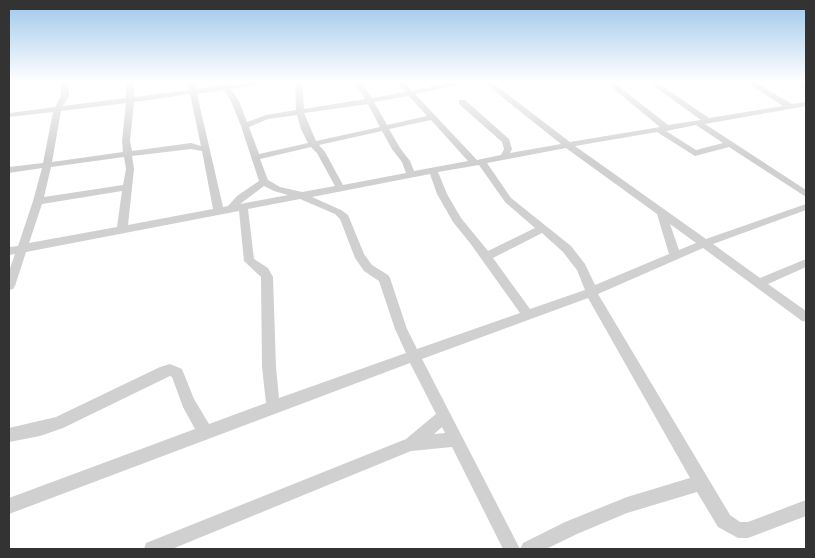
<!DOCTYPE html>
<style>
body{margin:0}
#map{position:relative;width:815px;height:558px;overflow:hidden;background:#fff;font-family:"Fira Sans",sans-serif}
canvas{display:block}
.frame{position:absolute;inset:0;border:10px solid #333;pointer-events:none}
</style>
<div id="map">
<canvas width="815" height="558"></canvas>
<div class="frame"></div>
</div>
<script>
const c = document.querySelector('canvas').getContext('2d');
c.lineJoin = 'round';
const poly = rows => new Path2D(rows.map(r => 'M' + r).join(''));
function paint(path, color) { c.fillStyle = color; c.fill(path, 'evenodd'); }
paint(poly([
 [61,81,68,81,69,96,63,106,126,98,126,81,134,81,134,97,189,90,188,81,195,81,196,89,222,86,222,81,229,81,229,85,259,81,283,81,231,89,239,101,247,122,266,115,296,110,295,81,302,81,304,109,365,99,353,81,360,81,372,98,405,92,396,81,403,81,412,91,459,81,475,81,415,94,477,160,501,155,504,149,502,142,459,104,459,100,465,100,509,139,512,149,510,153,561,144,482,81,490,81,570,142,660,127,604,81,612,81,668,125,701,120,647,81,655,81,709,118,783,106,744,81,753,81,792,104,806,102,806,106,705,124,806,190,806,197,729,147,695,156,657,132,575,146,706,239,806,204,806,210,713,244,760,278,806,259,806,267,768,284,806,311,806,322,802,321,703,248,598,294,730,515,740,522,748,522,806,500,806,516,748,538,738,538,718,527,697,492,627,513,577,534,546,549,503,549,452,447,411,451,172,549,144,549,146,543,406,439,436,414,410,363,9,514,9,498,195,429,183,407,172,377,170,376,63,428,40,436,9,442,9,428,56,417,160,367,170,364,182,369,194,399,209,424,266,403,262,367,261,277,244,261,239,211,26,252,15,286,13,289,9,290,9,271,15,254,9,255,9,247,18,246,33,201,42,168,9,173,9,167,43,163,53,112,9,117,9,113,55,107,61,96,61,81],
 [224,90,231,101,241,126,259,181,237,196,228,206,223,207,197,94,224,90],
 [190,94,201,146,191,143,132,151,130,141,134,102,190,94],
 [409,96,427,116,387,125,374,102,409,96],
 [126,103,122,141,123,152,52,162,61,111,126,103],
 [368,104,380,127,316,141,304,113,368,104],
 [297,115,301,129,308,143,259,154,249,127,268,119,297,115],
 [431,120,468,161,414,171,410,161,400,148,389,129,431,120],
 [696,125,723,143,696,150,666,131,696,125],
 [382,131,392,149,402,162,406,173,343,185,325,152,319,145,382,131],
 [311,147,317,153,335,186,302,192,280,187,268,180,260,159,311,147],
 [566,148,657,214,669,254,595,285,585,264,571,246,511,198,487,163,566,148],
 [191,149,202,151,213,209,128,225,134,169,132,156,191,149],
 [124,157,126,169,123,185,44,197,51,167,124,157],
 [479,165,505,202,535,228,488,251,461,218,447,194,438,172,479,165],
 [430,174,437,194,453,222,470,243,520,313,417,349,407,329,390,278,388,275,372,265,364,254,348,215,341,210,312,197,430,174],
 [264,186,274,191,288,195,240,204,264,186],
 [122,191,117,227,29,243,42,204,122,191],
 [300,199,335,214,340,219,355,258,364,271,379,281,395,329,406,353,279,398,276,367,273,277,268,268,254,259,248,209,300,199],
 [670,224,696,243,679,250,670,224],
 [542,233,563,252,577,270,585,290,530,309,493,258,542,233],
 [588,298,690,478,627,497,565,522,523,543,520,549,422,359,588,298],
 [442,427,445,433,434,434,442,427],
 [792,81,801,81,806,84,806,89,792,81]
]), '#d0d0d0');
const sky = c.createLinearGradient(0, 0, 0, 160);
sky.addColorStop(0, '#9ec6ea');
sky.addColorStop(0.51, '#fff');
sky.addColorStop(1, '#ffffff00');
c.fillStyle = sky;
c.fillRect(0, 0, 815, 160);
</script>
